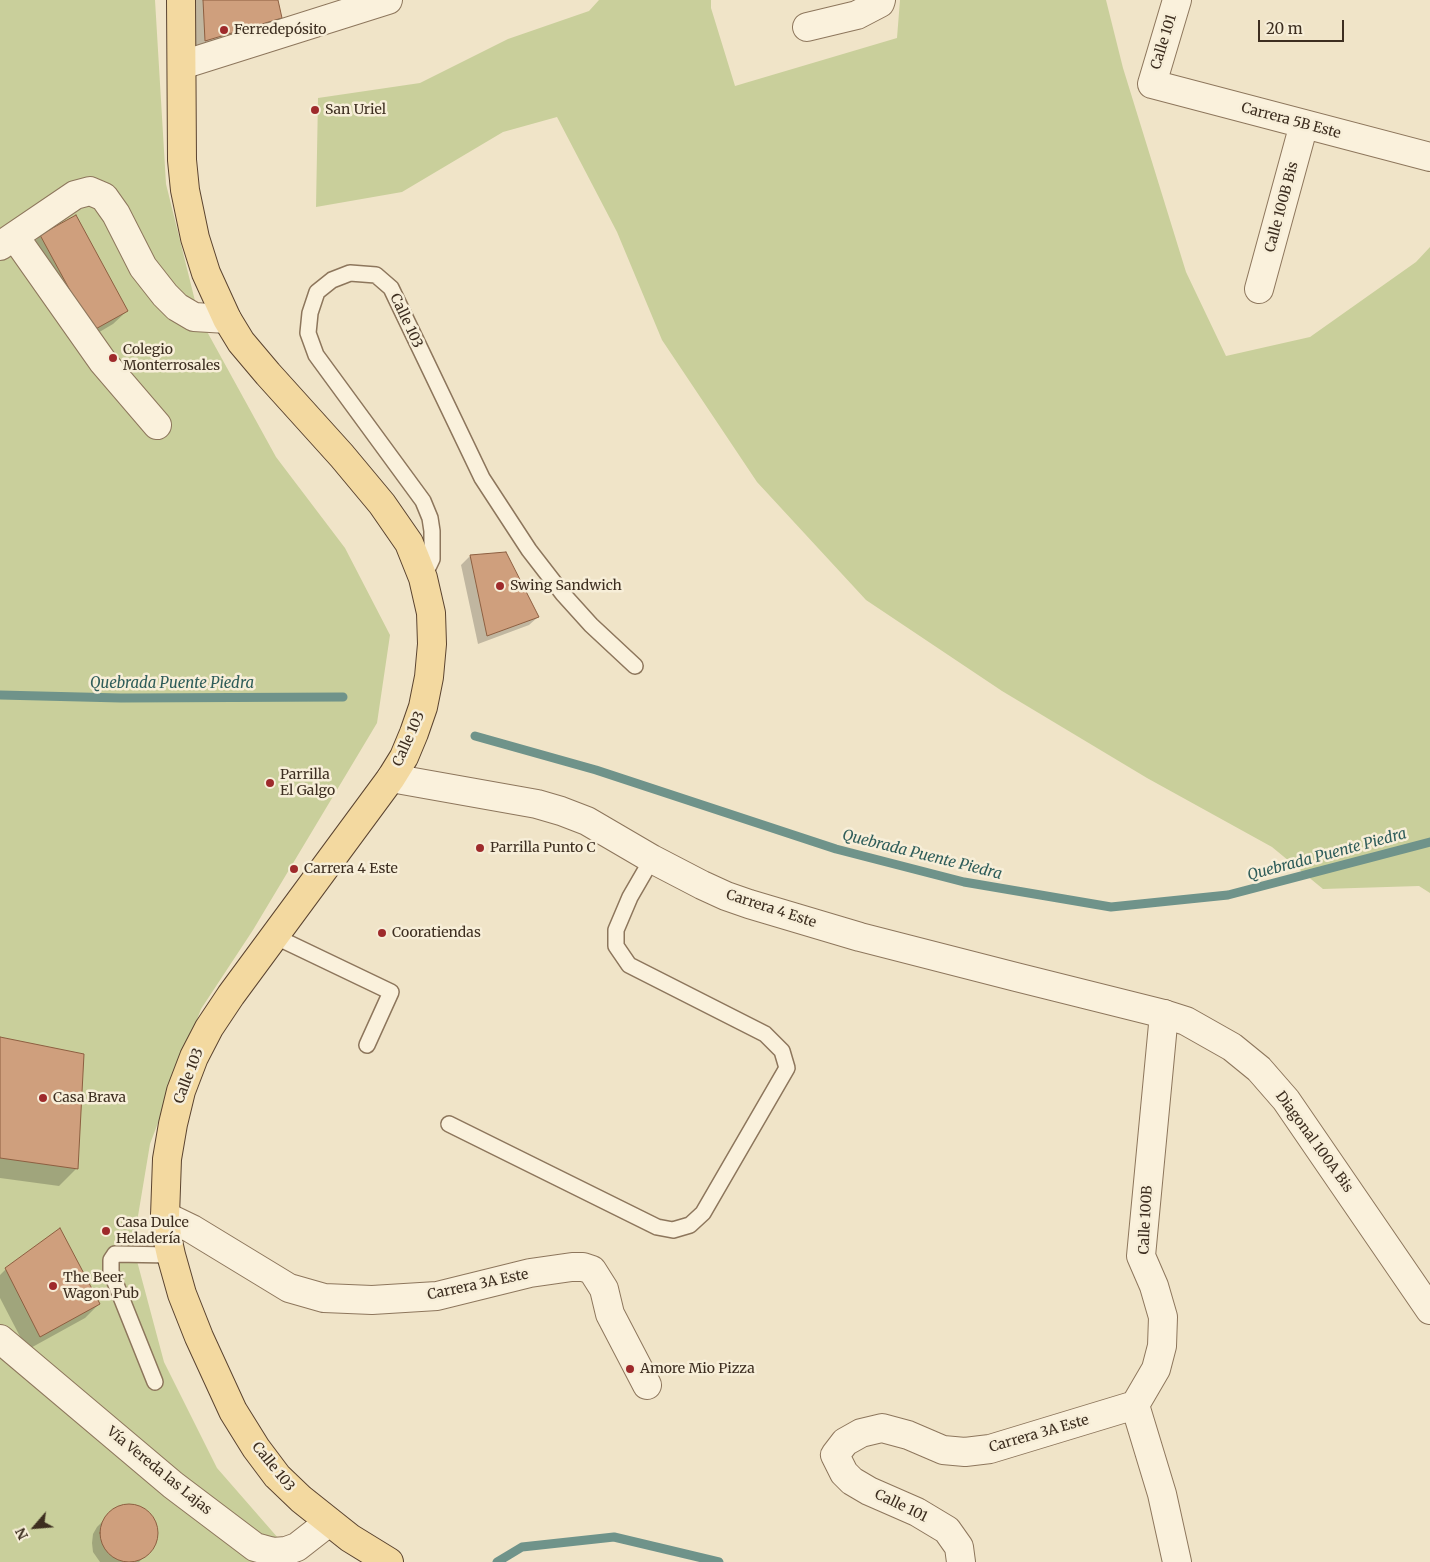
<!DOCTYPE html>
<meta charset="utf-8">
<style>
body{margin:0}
#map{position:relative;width:1430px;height:1562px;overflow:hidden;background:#f0e4c8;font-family:Merriweather,serif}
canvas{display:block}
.north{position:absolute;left:10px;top:1502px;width:50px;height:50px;-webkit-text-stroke:4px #f7eed8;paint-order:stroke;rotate:243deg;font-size:14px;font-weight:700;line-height:20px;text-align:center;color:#3d2e20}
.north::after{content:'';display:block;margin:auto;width:18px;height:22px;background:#3d2e20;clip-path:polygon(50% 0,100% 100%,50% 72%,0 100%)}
.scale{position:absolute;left:1258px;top:20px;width:86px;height:22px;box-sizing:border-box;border:2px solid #3d2e20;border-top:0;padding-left:6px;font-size:15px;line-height:18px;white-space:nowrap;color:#3d2e20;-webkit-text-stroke:4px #f7eed8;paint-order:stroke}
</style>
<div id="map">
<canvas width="1430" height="1562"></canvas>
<div class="north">N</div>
<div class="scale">20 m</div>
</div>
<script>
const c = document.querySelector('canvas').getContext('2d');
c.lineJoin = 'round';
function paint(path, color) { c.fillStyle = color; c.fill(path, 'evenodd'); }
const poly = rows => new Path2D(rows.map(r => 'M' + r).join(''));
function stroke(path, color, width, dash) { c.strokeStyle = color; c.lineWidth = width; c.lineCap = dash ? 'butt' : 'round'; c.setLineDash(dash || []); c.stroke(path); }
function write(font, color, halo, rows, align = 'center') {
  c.font = font + ' Merriweather,serif'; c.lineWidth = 5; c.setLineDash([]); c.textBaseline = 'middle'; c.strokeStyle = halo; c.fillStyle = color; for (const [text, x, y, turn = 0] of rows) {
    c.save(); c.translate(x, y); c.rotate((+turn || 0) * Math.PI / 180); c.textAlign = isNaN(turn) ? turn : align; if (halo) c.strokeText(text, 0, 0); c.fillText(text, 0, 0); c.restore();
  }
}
paint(poly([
 [0,0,155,0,166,184,199,317,276,457,345,548,390,635,377,723,253,930,201,1009,150,1144,133,1246,164,1362,217,1468,299,1562,0,1562],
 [599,0,711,0,711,8,735,86,897,38,900,0,1106,0,1123,68,1186,272,1226,356,1310,337,1416,262,1430,247,1430,893,1419,886,1323,889,1272,847,1147,778,1002,691,866,600,757,482,662,340,617,232,557,117,503,132,402,192,316,207,318,98,420,83,508,39,589,11]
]), '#c9cf9b');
paint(poly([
 [191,0,277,0,281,18,267,32,192,54],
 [40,236,127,311,113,324,79,344,27,249],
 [470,556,538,617,529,625,478,644,461,565],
 [0,1038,77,1168,59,1186,0,1178],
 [6,1269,99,1304,85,1318,27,1350,0,1298,0,1275],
 [130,1506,139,1507,146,1512,152,1518,156,1527,157,1536,154,1545,139,1562,100,1562,93,1552,92,1543,93,1534,97,1527,113,1511,121,1507]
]), '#0003');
stroke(poly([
 [0,695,121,698,343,697],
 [475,736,596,770,836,849,964,882,1111,907,1228,895,1430,842],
 [497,1562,522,1547,614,1537,719,1562]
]), '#6f938a', 9);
const building = poly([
 [203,0,278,0,282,18,205,41,203,0],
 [76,215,128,311,92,331,40,235,76,215],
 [506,552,539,617,487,636,470,555,506,552],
 [0,1037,84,1054,78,1169,0,1158,0,1037],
 [60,1228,100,1304,40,1337,5,1268,60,1228],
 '100 1533a29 29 0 1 1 58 0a29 29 0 1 1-58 0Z'
]);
paint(building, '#cf9f7d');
stroke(building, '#8d5f41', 1);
const service = poly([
 [423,578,432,559,432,531,430,518,423,501,316,355,308,333,310,313,317,292,332,280,350,273,376,275,391,288,482,478,529,550,563,594,591,625,635,666],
 [274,936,391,992,367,1045],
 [449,1124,657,1227,673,1230,690,1225,703,1213,787,1068,782,1051,765,1034,629,965,616,946,616,930,630,897,652,859],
 [155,1382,111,1272,111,1260,115,1254,171,1255]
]);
const minor = poly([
 [1177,0,1152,84,1430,157],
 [807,27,857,15,880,3,881,0],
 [182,65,388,0],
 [15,237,103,362,157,425],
 [0,246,75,195,90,191,104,197,116,214,143,267,165,295,177,307,194,317,227,319],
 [1259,289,1304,124],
 [1164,1014,1141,1256,1154,1286,1163,1317,1162,1346,1156,1369,1135,1405,1162,1494,1177,1562],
 [165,1216,192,1229,289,1288,324,1298,372,1300,437,1296,530,1273,572,1267,583,1267,592,1270,604,1289,610,1314,647,1385],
 [0,1339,173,1485,255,1547,273,1552,286,1551,297,1547,329,1522],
 [961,1562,959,1547,947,1530,917,1512,869,1491,852,1481,844,1473,835,1455,845,1442,861,1433,882,1428,908,1435,943,1450,965,1452,990,1449,1135,1405]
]);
const tertiary = poly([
 [391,778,537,804,561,811,587,821,652,859,702,885,726,896,749,904,860,937,1016,977,1164,1014,1186,1021,1232,1047,1259,1069,1286,1100,1430,1310]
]);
const primary = poly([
 [181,0,182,160,185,190,195,238,206,273,227,319,241,342,268,374,342,456,382,504,409,543,423,578,431,613,432,644,429,677,423,707,414,733,404,757,391,778,231,995,209,1028,194,1057,181,1091,173,1124,167,1159,165,1216,167,1237,171,1255,182,1294,199,1337,233,1411,256,1448,277,1476,301,1499,350,1538,389,1562]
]);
stroke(service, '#8d765c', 18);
stroke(minor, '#8d765c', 30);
stroke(tertiary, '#8d765c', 30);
stroke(primary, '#5b4430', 30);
stroke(service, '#faf1dc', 15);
stroke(minor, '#faf1dc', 28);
stroke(tertiary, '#faf1dc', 28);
stroke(primary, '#f3d9a0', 28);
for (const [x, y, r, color] of [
 [224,30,5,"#9e2a2b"],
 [315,110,5,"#9e2a2b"],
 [113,358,5,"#9e2a2b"],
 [500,586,5,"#9e2a2b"],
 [270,783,5,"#9e2a2b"],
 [480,848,5,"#9e2a2b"],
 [294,869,5,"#9e2a2b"],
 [382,933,5,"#9e2a2b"],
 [43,1098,5,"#9e2a2b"],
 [106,1231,5,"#9e2a2b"],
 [53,1286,5,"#9e2a2b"],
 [630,1369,5,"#9e2a2b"]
]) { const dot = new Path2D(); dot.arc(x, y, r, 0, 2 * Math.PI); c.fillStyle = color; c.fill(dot); stroke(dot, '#f7eed8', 2); }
write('14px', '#3d2e20', '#f7eed8', [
 ["Ferredepósito",234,30],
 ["San Uriel",325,110],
 ["Colegio",123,350],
 ["Monterrosales",123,366],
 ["Swing Sandwich",510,586],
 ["Parrilla",280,775],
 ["El Galgo",280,791],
 ["Parrilla Punto C",490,848],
 ["Carrera 4 Este",304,869],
 ["Cooratiendas",392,933],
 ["Casa Brava",53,1098],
 ["Casa Dulce",116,1223],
 ["Heladería",116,1239],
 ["The Beer",63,1278],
 ["Wagon Pub",63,1294],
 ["Amore Mio Pizza",640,1369]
], 'left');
write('14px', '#3d2e20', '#f7eed8', [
 ["Calle 101",1164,42,-73],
 ["Carrera 5B Este",1291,121,15],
 ["Calle 100B Bis",1282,207,-75],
 ["Calle 103",406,321,65],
 ["Calle 103",409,739,-66],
 ["Carrera 4 Este",771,909,18],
 ["Calle 103",189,1076,-69],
 ["Diagonal 100A Bis",1314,1142,54],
 ["Calle 100B",1146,1220,-87],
 ["Carrera 3A Este",478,1285,-12],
 ["Carrera 3A Este",1039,1434,-16],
 ["Calle 103",273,1467,51],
 ["Vía Vereda las Lajas",159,1471,39],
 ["Calle 101",901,1506,26]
]);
write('italic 15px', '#2f5d5a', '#f7eed8', [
 ["Quebrada Puente Piedra",172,684],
 ["Quebrada Puente Piedra",922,855,14],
 ["Quebrada Puente Piedra",1327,855,-15]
]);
</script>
